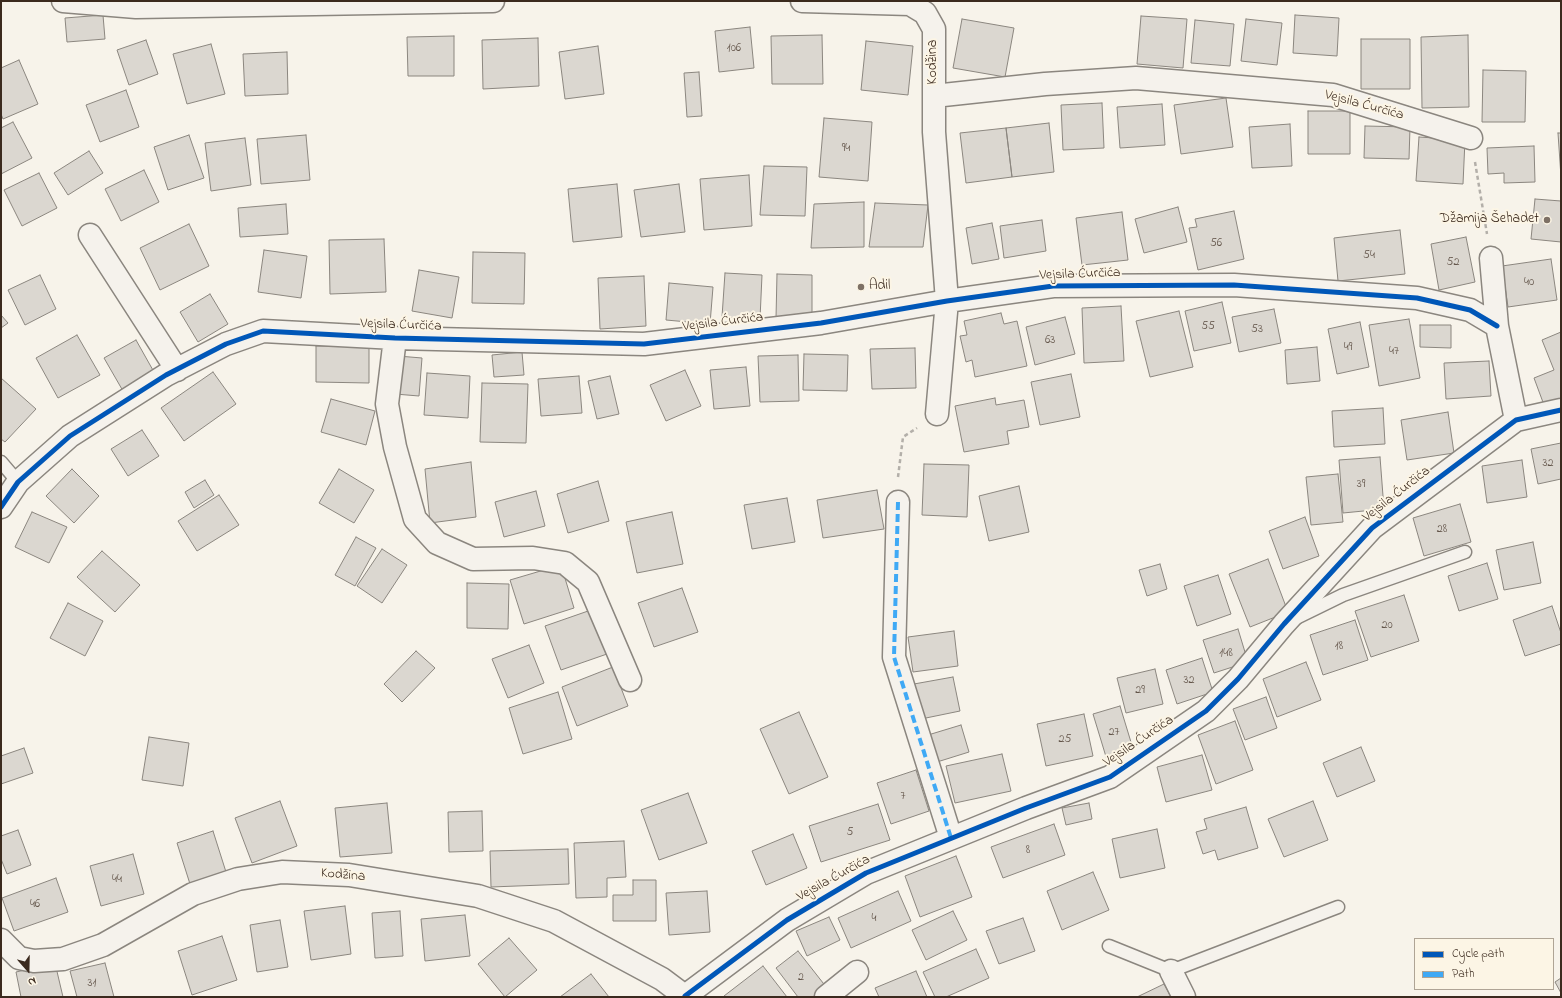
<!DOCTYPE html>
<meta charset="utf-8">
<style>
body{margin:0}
#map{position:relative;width:1562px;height:998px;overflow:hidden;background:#f7f3ea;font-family:"Indie Flower",sans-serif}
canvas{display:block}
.frame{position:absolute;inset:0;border:2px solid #3b2a1e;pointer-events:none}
.legend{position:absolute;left:1414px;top:938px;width:140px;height:52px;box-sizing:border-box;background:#fcf5e5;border:1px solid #afa495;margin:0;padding:5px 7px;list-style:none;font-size:12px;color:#3b2a1e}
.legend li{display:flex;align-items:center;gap:8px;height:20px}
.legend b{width:20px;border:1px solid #afa495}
.north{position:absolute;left:8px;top:950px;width:40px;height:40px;-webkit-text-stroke:3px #fcf5e5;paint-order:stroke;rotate:160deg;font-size:11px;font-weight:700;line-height:16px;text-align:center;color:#3b2a1e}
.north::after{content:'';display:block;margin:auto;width:14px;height:18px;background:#3b2a1e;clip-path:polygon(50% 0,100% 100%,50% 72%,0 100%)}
</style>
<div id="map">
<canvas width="1562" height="998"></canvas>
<div class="frame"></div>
<ul class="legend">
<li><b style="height:5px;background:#0057b8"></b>Cycle path</li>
<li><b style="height:5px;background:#3fa9f5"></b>Path</li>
</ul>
<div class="north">N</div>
</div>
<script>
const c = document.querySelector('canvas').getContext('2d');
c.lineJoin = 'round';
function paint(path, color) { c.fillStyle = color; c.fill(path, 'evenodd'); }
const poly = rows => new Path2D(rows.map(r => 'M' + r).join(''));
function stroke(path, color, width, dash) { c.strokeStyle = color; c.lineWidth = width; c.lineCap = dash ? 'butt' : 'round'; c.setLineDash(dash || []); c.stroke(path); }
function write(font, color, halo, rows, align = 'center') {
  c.font = font + ' "Indie Flower",sans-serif'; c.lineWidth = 4; c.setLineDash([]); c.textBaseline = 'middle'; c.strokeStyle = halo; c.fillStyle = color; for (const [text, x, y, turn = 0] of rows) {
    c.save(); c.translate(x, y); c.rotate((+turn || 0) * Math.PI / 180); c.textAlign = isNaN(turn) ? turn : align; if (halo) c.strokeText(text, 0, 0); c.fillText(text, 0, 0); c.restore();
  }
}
const building = poly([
 [103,15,105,39,67,42,65,18,103,15],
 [1295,15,1339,18,1337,56,1293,53,1295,15],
 [1141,16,1187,19,1183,68,1137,64,1141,16],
 [962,19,1014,28,1005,77,953,68,962,19],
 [1246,19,1282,23,1277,65,1241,61,1246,19],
 [1195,20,1234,24,1230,66,1191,63,1195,20],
 [750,27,754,68,719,72,715,31,750,27],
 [822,35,823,84,772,84,771,36,822,35],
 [1468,35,1469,107,1422,108,1421,37,1468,35],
 [454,36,454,76,408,76,407,37,454,36],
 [538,38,539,86,483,89,482,40,538,38],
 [1361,39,1410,39,1410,89,1361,89,1361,39],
 [146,40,158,74,129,85,117,50,146,40],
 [866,41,913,46,908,95,861,90,866,41],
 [211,44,225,94,187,104,173,54,211,44],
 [598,46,604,94,565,99,559,52,598,46],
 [287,52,288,94,245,96,243,54,287,52],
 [19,60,38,104,3,119,1,114,1,68,19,60],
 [1483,70,1526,71,1525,122,1482,122,1483,70],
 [699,72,702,116,687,117,684,73,699,72],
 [126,90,139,127,100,142,86,105,126,90],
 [1226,98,1233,147,1181,154,1174,105,1226,98],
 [1102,103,1104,148,1063,150,1061,105,1102,103],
 [1162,104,1165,145,1120,148,1117,107,1162,104],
 [1308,111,1350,111,1350,154,1308,154,1308,111],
 [824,118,872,122,868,181,819,177,824,118],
 [13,122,32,158,1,174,1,128,13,122],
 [1049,123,1054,172,1012,177,1006,128,1049,123],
 [1290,124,1292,166,1252,168,1249,127,1290,124],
 [1365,126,1410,127,1409,159,1364,158,1365,126],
 [1006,128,1012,177,966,183,960,133,1006,128],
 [1558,133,1561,133,1561,177,1558,133],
 [189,135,204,178,168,190,154,147,189,135],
 [306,135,310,180,261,184,257,139,306,135],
 [1419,137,1465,140,1463,184,1416,181,1419,137],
 [245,138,251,185,211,191,205,143,245,138],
 [1534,146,1535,182,1504,183,1504,173,1488,174,1487,148,1534,146],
 [89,151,103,173,68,195,54,173,89,151],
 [764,166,807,167,805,216,760,215,764,166],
 [144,170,159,202,121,221,105,189,144,170],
 [39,173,57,208,22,226,4,190,39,173],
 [749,175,752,226,704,230,700,179,749,175],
 [617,184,622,237,573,242,568,189,617,184],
 [679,184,685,232,641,237,634,190,679,184],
 [1535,199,1561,201,1561,242,1531,239,1535,199],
 [864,202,864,247,811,248,814,204,864,202],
 [875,203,928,205,923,247,869,247,875,203],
 [286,204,288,234,240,237,238,208,286,204],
 [1178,207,1187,242,1144,253,1135,219,1178,207],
 [1234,211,1244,259,1198,270,1189,228,1197,227,1195,219,1234,211],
 [1122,212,1128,260,1082,265,1076,218,1122,212],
 [1042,220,1046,251,1004,258,1000,226,1042,220],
 [992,223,999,259,972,264,966,228,992,223],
 [189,224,209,266,160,290,140,248,189,224],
 [1400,230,1405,274,1338,281,1334,238,1400,230],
 [1466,237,1475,282,1439,290,1431,244,1466,237],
 [384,239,386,292,330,294,329,240,384,239],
 [264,250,307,256,301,298,258,292,264,250],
 [473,252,525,253,524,304,472,303,473,252],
 [1551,259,1557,300,1508,307,1502,266,1551,259],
 [419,270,459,277,452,318,412,311,419,270],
 [725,273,762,275,760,319,722,317,725,273],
 [777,274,812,275,812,318,776,318,777,274],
 [40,275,56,309,25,325,8,290,40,275],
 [644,276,646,326,600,329,598,278,644,276],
 [669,283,713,287,710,324,666,320,669,283],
 [210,294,228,324,198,342,180,312,210,294],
 [1222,302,1231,343,1194,351,1185,311,1222,302],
 [1121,306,1124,361,1084,363,1082,308,1121,306],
 [1274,309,1281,343,1239,352,1232,317,1274,309],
 [1179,311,1193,367,1150,377,1136,321,1179,311],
 [1001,313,1004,324,1017,321,1027,366,975,377,972,360,966,362,960,336,967,335,964,321,1001,313],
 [1,315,8,323,1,328,1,315],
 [1065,317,1075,354,1035,365,1026,327,1065,317],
 [1409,319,1420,378,1379,386,1369,325,1409,319],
 [1360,322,1369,367,1337,374,1328,329,1360,322],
 [1420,325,1451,325,1451,348,1420,347,1420,325],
 [1561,332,1561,398,1544,405,1534,378,1554,370,1542,340,1561,332],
 [77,335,100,375,58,398,36,358,77,335],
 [136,340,154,372,123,391,104,358,136,340],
 [316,346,369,346,369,383,316,382,316,346],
 [1317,347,1320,381,1287,384,1285,350,1317,347],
 [915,348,916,388,872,389,870,349,915,348],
 [522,352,524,375,494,377,492,355,522,352],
 [804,354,848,355,847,391,803,390,804,354],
 [798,355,799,401,760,402,758,356,798,355],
 [398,356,422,358,419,396,395,394,398,356],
 [1489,361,1491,396,1446,399,1444,363,1489,361],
 [746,367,750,406,714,409,710,370,746,367],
 [685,370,701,406,666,421,650,385,685,370],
 [213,372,236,404,184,441,161,408,213,372],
 [427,373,470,376,468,418,424,415,427,373],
 [1071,374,1080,417,1040,425,1031,382,1071,374],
 [579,376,582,413,541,416,538,379,579,376],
 [610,376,619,414,597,419,588,381,610,376],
 [1,378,36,409,5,442,1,439,1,378],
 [482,383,528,384,526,443,480,442,482,383],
 [995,398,996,405,1024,400,1029,427,1007,431,1009,444,964,452,955,406,995,398],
 [331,399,375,411,366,445,321,432,331,399],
 [1383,408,1385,444,1334,447,1332,411,1383,408],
 [1448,412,1454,453,1407,460,1401,420,1448,412],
 [142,430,159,456,128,476,111,449,142,430],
 [1561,443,1561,479,1538,484,1531,449,1561,443],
 [1380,457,1384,509,1343,513,1339,460,1380,457],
 [1522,460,1527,497,1487,503,1482,466,1522,460],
 [471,462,476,517,430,523,425,469,471,462],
 [924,464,969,465,967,517,922,515,924,464],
 [72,469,99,496,74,523,46,496,72,469],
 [339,469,374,490,354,523,319,503,339,469],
 [1338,474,1343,522,1311,525,1306,477,1338,474],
 [205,480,214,495,194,508,185,492,205,480],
 [598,481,609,521,568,533,557,494,598,481],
 [1019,486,1029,532,989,541,979,496,1019,486],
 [877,490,884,529,823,538,817,500,877,490],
 [536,491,545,526,504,537,495,502,536,491],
 [219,495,239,525,197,551,178,521,219,495],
 [787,498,795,542,752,549,744,505,787,498],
 [1460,504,1471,542,1424,556,1413,518,1460,504],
 [32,512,67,527,49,563,15,547,32,512],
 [672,512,683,564,637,573,626,522,672,512],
 [1305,517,1319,556,1283,569,1269,531,1305,517],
 [356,537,376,548,355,586,335,575,356,537],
 [1533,542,1541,583,1504,590,1496,550,1533,542],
 [382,549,407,565,382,603,357,586,382,549],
 [102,551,140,585,115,612,77,577,102,551],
 [1268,559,1288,612,1250,627,1229,574,1268,559],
 [1487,563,1498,599,1459,611,1448,576,1487,563],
 [1160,564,1167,589,1147,596,1139,570,1160,564],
 [561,565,574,608,524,624,510,580,561,565],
 [1218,575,1231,614,1197,626,1184,586,1218,575],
 [467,583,509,584,508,629,467,628,467,583],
 [682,588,698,632,654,647,638,603,682,588],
 [1404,595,1419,641,1371,657,1355,611,1404,595],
 [68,603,103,621,85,656,50,638,68,603],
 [1552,606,1561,633,1561,644,1525,656,1513,620,1552,606],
 [591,610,607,654,561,670,545,626,591,610],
 [1355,620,1368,660,1323,675,1310,635,1355,620],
 [1238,629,1248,662,1214,673,1203,640,1238,629],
 [954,631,958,666,913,672,908,637,954,631],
 [529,645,544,683,508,698,492,659,529,645],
 [416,651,435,668,402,702,384,684,416,651],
 [1202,658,1213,692,1177,704,1166,670,1202,658],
 [1306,662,1321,700,1277,717,1263,679,1306,662],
 [613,667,628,706,577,726,562,687,613,667],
 [1155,669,1163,704,1126,713,1117,678,1155,669],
 [953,677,960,711,921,719,914,684,953,677],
 [558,692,572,739,523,754,509,708,558,692],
 [1266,697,1277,728,1245,740,1233,709,1266,697],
 [1120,706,1134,752,1107,760,1093,714,1120,706],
 [799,712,828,777,789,794,760,729,799,712],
 [1084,714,1093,756,1046,766,1037,724,1084,714],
 [1235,721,1253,770,1216,784,1198,735,1235,721],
 [961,725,969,752,937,762,928,735,961,725],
 [149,737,189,743,183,786,142,780,149,737],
 [1361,747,1375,781,1337,797,1323,763,1361,747],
 [24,748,33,773,1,784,1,756,24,748],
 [1002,754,1011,791,955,803,946,766,1002,754],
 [1202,755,1212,790,1166,802,1157,767,1202,755],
 [916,770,929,811,891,824,877,783,916,770],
 [688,793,707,843,659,860,641,810,688,793],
 [280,801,297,846,252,863,235,818,280,801],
 [1313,801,1328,840,1284,857,1268,819,1313,801],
 [387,803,392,853,340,857,335,808,387,803],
 [1089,803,1092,819,1066,825,1062,808,1089,803],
 [878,804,890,840,821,862,809,826,878,804],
 [1246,807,1258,848,1218,860,1215,850,1203,854,1196,832,1207,829,1204,819,1246,807],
 [482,811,483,851,449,852,448,812,482,811],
 [1054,824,1065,855,1003,878,991,847,1054,824],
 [1157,829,1165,868,1120,878,1112,839,1157,829],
 [18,830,31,865,7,874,1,859,1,836,18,830],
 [213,831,226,872,190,884,177,843,213,831],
 [793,834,807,868,766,885,752,851,793,834],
 [624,841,626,877,607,878,607,897,576,898,574,843,624,841],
 [568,849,569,884,491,887,490,851,568,849],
 [133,854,144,894,101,906,90,866,133,854],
 [956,856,972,897,920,917,905,876,956,856],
 [1093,872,1109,910,1062,930,1047,891,1093,872],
 [56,878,68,912,14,931,2,898,56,878],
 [633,880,656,880,656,921,613,921,613,895,633,895,633,880],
 [707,891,710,932,669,935,666,893,707,891],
 [898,891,911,921,851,948,838,918,898,891],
 [345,906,351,954,311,960,304,911,345,906],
 [400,911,403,956,375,958,372,913,400,911],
 [953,911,967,940,926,960,912,930,953,911],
 [465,915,470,956,425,961,421,919,465,915],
 [829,917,840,940,807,956,796,931,829,917],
 [1023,918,1035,951,999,964,986,931,1023,918],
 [280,920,288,967,257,972,250,925,280,920],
 [222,936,237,980,192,995,178,951,222,936],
 [509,938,537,970,505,997,478,964,509,938],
 [976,949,989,978,946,997,935,997,923,972,976,949],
 [798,951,827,988,815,997,798,997,776,968,798,951],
 [55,963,63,997,21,997,16,972,55,963],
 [105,963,114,997,77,997,70,971,105,963],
 [763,966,787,997,725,997,724,996,763,966],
 [916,971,927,997,879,997,875,988,916,971],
 [591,974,609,997,560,997,591,974],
 [1561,978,1561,993,1555,982,1561,978],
 [1164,984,1171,997,1137,997,1164,984]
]);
paint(building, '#dbd7d0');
stroke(building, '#8b867f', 1);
const lane = poly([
 [1,462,18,482],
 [1296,618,1343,595,1465,552],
 [1109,946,1171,971,1338,907]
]);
const street = poly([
 [63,1,136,7,493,1],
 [802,1,910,4,925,13,934,29,934,132,947,301,937,414],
 [934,96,1045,84,1136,78,1333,95,1471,138],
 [90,235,177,370],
 [1491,258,1497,326,1516,420],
 [395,338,387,404,395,447,415,519,437,543,473,559,533,558,565,563,588,582,630,680],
 [898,502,894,657,951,838],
 [1,507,18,482,70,436,166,375,226,344,263,331,395,338,644,344,821,323,947,301,1053,286,1234,285,1417,298,1470,310,1497,326],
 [1,940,19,958,34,961,63,959,103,945,193,894,238,879,282,872,349,875,478,896,554,921,662,979,686,997],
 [1171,971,1184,997],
 [685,996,787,920,866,873,1026,808,1110,777,1206,711,1238,679,1284,624,1372,528,1516,420,1561,410],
 [826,997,857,972]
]);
stroke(lane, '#8b867f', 15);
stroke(street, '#8b867f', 25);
stroke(poly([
 [1475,162,1487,234],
 [898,477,903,437,917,428]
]), '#b3afa9', 2.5, [4, 3]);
stroke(lane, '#f5f2ec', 12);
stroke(street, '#f5f2ec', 22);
stroke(poly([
 [898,502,894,657,951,838]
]), '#3fa9f5', 4, [8, 4]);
stroke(poly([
 [1,507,18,482,70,436,166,375,226,344,263,331,395,338,644,344,821,323,947,301,1053,286,1234,285,1417,298,1470,310,1497,326],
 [685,996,787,920,866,873,1026,808,1110,777,1206,711,1238,679,1284,624,1372,528,1516,420,1561,410]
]), '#0057b8', 5);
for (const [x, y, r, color] of [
 [1547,220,4,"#7d7065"],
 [861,287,4,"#7d7065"]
]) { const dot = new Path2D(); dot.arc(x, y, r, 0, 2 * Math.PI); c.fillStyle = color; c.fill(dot); stroke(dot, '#fcf5e5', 1.5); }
write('12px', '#63554a', null, [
 ["106",734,49],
 ["94",846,149],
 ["56",1216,244],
 ["54",1369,256],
 ["52",1453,263],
 ["40",1529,283],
 ["55",1208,327],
 ["53",1257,330],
 ["63",1050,341],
 ["49",1348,348],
 ["47",1394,352],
 ["32",1548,464],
 ["39",1361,485],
 ["28",1442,530],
 ["20",1387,626],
 ["18",1339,647],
 ["148",1226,654],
 ["32",1189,681],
 ["29",1140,691],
 ["27",1114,733],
 ["25",1065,740],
 ["7",903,797],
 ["5",850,833],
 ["8",1028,851],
 ["44",117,880],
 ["46",35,905],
 ["4",874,919],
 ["2",801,978],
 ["31",92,984]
]);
write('14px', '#3b2a1e', '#fcf5e5', [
 ["Kodžina",934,62,-90],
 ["Vejsila Ćurčića",1364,106,15],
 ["Vejsila Ćurčića",1080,275,-2],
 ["Vejsila Ćurčića",723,323,-7],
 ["Vejsila Ćurčića",401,326,2],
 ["Vejsila Ćurčića",1397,495,-38],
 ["Vejsila Ćurčića",1139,742,-34],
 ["Kodžina",343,876,5],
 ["Vejsila Ćurčića",834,879,-29]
]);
write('14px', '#3b2a1e', '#fcf5e5', [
 ["Džamija Šehadet",1539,220],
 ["Adil",869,287,"left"]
], 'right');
</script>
